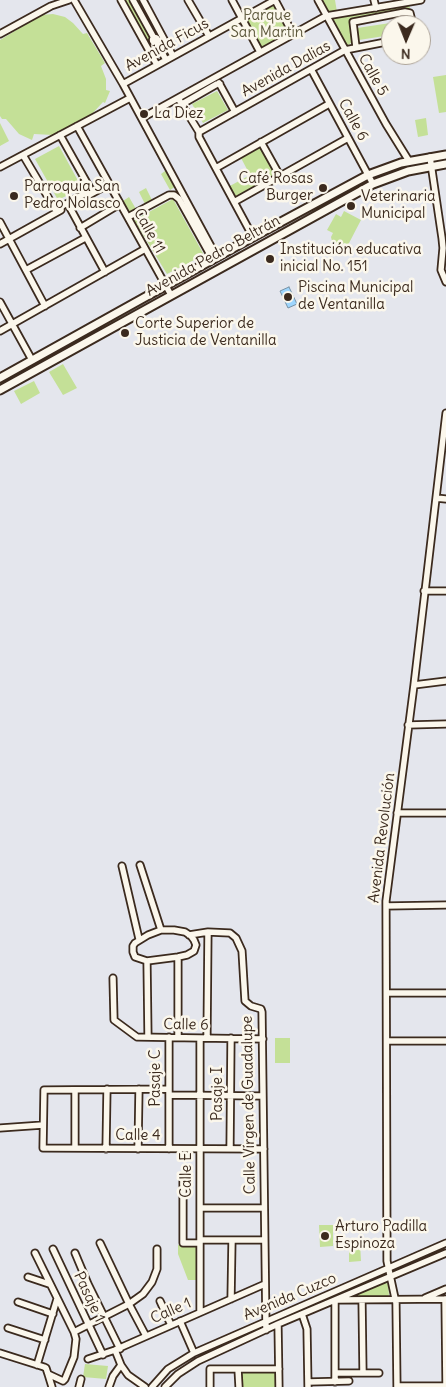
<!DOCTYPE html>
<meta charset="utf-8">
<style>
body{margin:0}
#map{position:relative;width:446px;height:1387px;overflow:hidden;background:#e4e6ed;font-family:Delius,sans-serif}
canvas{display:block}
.north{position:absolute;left:381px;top:15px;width:50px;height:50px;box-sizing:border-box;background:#fbf7ec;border:1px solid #aea59a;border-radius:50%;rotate:181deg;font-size:14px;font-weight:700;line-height:20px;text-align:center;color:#3b2a1e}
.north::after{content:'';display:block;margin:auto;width:18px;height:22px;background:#3b2a1e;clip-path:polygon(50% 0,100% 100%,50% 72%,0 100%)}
</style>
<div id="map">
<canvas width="446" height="1387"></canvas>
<div class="north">N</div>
</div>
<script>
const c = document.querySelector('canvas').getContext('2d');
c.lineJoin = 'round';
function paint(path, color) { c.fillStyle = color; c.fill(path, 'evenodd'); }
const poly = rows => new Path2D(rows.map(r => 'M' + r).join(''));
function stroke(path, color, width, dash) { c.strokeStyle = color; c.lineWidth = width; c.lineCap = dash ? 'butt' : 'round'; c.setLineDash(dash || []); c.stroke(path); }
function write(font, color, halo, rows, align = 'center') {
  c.font = font + ' Delius,sans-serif'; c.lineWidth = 5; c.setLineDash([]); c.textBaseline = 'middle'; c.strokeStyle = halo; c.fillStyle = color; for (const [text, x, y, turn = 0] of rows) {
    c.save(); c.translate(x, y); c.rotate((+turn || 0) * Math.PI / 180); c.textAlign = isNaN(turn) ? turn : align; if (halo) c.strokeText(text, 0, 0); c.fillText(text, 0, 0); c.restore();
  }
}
paint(poly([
 [124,0,142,0,165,42,164,45,160,44,156,46,155,50,151,48],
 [274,0,292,32,260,49,242,18],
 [320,0,335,0,337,12,327,14],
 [409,5,410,8,351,18,350,21,352,42,346,47,331,18],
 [53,14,65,17,73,23,83,34,87,33,105,63,101,66,106,79,106,90,110,91,105,103,103,102,90,116,53,135,34,134,32,140,19,134,6,119,2,119,0,116,0,40,41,15],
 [397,22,398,25,391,25,391,35,359,40,357,28],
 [446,75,446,112,439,113,433,77],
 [217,91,228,110,203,123,192,104],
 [426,118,428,135,418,137,415,120],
 [0,123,9,141,0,146],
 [59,146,82,188,58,200,35,159],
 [262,147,278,175,235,199,228,187,250,175,241,158],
 [169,168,178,185,170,190,161,174],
 [146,188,152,200,145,204,139,192],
 [129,197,136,209,130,212,123,201],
 [173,199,204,255,167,274,134,220],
 [344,211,361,220,348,245,344,243,342,246,332,241,331,237,333,233,327,230,336,214,341,217],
 [63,364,77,388,63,395,49,372],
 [34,381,40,393,21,404,14,391],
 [275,1038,290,1038,290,1063,275,1063],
 [319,1225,333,1225,333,1246,320,1247],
 [349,1242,360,1242,361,1261,349,1262],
 [178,1245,197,1245,197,1280,188,1280,178,1254],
 [384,1282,388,1284,389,1295,387,1297,355,1299,355,1294],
 [85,1364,108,1366,106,1379,83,1377],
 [240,1370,277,1370,277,1387,240,1387]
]), '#c4e097');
const water = poly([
 [289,287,297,304,288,308,280,291,289,287]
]);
paint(water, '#9dd5fd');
stroke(water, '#7691a4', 1);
const minor = poly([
 [74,0,123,84,214,252],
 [121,0,157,65],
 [133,0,154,38],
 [143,0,173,56],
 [188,0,209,36],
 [232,0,260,52],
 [275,0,293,34],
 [318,0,386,124,409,161],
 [374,0,376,8],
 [410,13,413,25],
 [0,34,51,6,69,0],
 '152.5 40a2.5 2.5 0 1 1 5 0a2.5 2.5 0 1 1-5 0Z',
 [158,45,166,60],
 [356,47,353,22,405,12,410,13],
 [311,69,373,184],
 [219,83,235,112],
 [123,84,275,0],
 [178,98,199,132,199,137,253,237],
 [183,106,184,103,217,84,220,84],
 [142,118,326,16,421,0],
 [77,126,171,295],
 [199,132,345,50,391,41],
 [261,142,280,176],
 [23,155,55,209,68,203,91,190,60,135],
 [430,157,442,238,443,248,441,270,446,282],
 [0,167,130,98],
 [216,168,329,104],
 [89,195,109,184],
 [234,202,348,138],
 [69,206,105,272],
 [128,217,169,195,174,195,179,199,213,260],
 [0,222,45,306],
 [80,228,120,204],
 [0,244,61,210],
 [26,270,85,238],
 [0,302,32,360],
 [0,331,145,249],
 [436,498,446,499],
 [424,591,446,591],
 [414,685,446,681],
 [408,725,446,724],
 [397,813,446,813],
 [140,865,161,930],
 [122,866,139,939],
 [386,906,446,905],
 [161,930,174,930,185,932,191,936,194,940,196,945,194,951,187,955,178,957,147,961,135,957,133,952,133,946,135,943,148,935,161,930],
 [189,935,208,932,230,933,236,938,242,951,245,1001,251,1006,261,1009,262,1012,266,1330],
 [178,957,178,1037],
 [147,961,148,1037],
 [113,978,114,1020,137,1037,263,1039],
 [387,993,446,993],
 [169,1037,169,1149],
 [200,1038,200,1312],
 [207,1038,208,932],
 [387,1041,446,1041],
 [169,1089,44,1090,43,1148,264,1149],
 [169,1095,263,1096],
 [0,1128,43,1125],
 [75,1148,75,1090],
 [106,1149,107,1089],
 [138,1149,139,1089],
 [230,1149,231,1038],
 [183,1181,183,1243,200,1243],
 [200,1208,264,1208],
 [200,1240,264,1240],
 [100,1243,129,1304,146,1336],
 [53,1249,103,1355],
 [35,1253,74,1332,76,1339,74,1357,65,1379,63,1381,48,1374,52,1387],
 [75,1253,88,1284,120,1349],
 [28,1277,49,1284],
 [425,1298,446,1289],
 [231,1299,232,1240],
 [445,1299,446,1386],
 [335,1300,335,1382],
 [338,1300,446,1299],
 [362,1300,363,1373],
 [160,1301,171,1325],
 [18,1302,53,1314],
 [302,1314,307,1329,308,1387],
 [180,1321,194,1353],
 [278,1324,279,1387],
 [8,1328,45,1340],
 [74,1332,129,1304,143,1294,152,1282,157,1269,157,1249],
 [115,1350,121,1365,128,1375,145,1387],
 [0,1353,44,1367,46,1368,48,1374],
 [88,1359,115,1350,265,1284],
 [37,1365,57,1299],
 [238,1369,239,1387],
 [335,1373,379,1373],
 [308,1382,349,1381],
 [397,1386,446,1386],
 [79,1387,81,1379],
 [109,1387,113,1376,121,1365],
 [152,1387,168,1369,194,1353,446,1243],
 [165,1387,178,1374,198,1361,278,1324,446,1253],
 [210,1387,210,1369,279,1369],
 [397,1387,396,1303,387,1261,386,901,414,685,446,413]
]);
const major = poly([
 [0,378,253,237,368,175,401,163,446,155],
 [0,390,373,184,408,171,446,164]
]);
stroke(minor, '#3b2a1e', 9);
stroke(major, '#3b2a1e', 11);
stroke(minor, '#fbf7ec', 5.5);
stroke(major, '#fbf7ec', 7);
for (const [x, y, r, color] of [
 [144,114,5,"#3b2a1e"],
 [323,188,5,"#3b2a1e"],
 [14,196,5,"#3b2a1e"],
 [351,206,5,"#3b2a1e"],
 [270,259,5,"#3b2a1e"],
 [288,297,5,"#3b2a1e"],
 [125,333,5,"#3b2a1e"],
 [325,1236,5,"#3b2a1e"]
]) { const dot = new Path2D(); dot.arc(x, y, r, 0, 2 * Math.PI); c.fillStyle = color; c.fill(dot); stroke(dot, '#fbf7ec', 2); }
write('15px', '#5d583c', '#fbf7ec', [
 ["Parque",267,16],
 ["San Martín",267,33]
]);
write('15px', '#3b2a1e', '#fbf7ec', [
 ["Avenida Ficus",167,45,-29],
 ["Avenida Dalias",286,69,-29],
 ["Calle 5",373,75,61],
 ["Calle 6",353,120,61],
 ["Calle 11",149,231,61],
 ["Avenida Pedro Beltrán",213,256,-29],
 ["Avenida Revolución",382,838,-83],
 ["Calle 6",186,1025,1],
 ["Pasaje C",156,1078,-90],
 ["Pasaje I",218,1094,-90],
 ["Calle Virgen de Guadalupe",249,1105,-91],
 ["Calle 4",138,1136],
 ["Calle E",187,1175,-90],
 ["Pasaje 1",89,1297,65],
 ["Avenida Cuzco",290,1297,-23],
 ["Calle 1",171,1311,-24]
]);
write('15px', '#3b2a1e', '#fbf7ec', [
 ["La Diez",154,114],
 ["Café Rosas",313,179,"right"],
 ["Burger",313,196,"right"],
 ["Parroquia San",24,187],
 ["Pedro Nolasco",24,204],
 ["Veterinaria",361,197],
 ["Municipal",361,214],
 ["Institución educativa",280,250],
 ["inicial No. 151",280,267],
 ["Piscina Municipal",298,288],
 ["de Ventanilla",298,305],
 ["Corte Superior de",135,324],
 ["Justicia de Ventanilla",135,341],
 ["Arturo Padilla",335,1227],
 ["Espinoza",335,1244]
], 'left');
</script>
